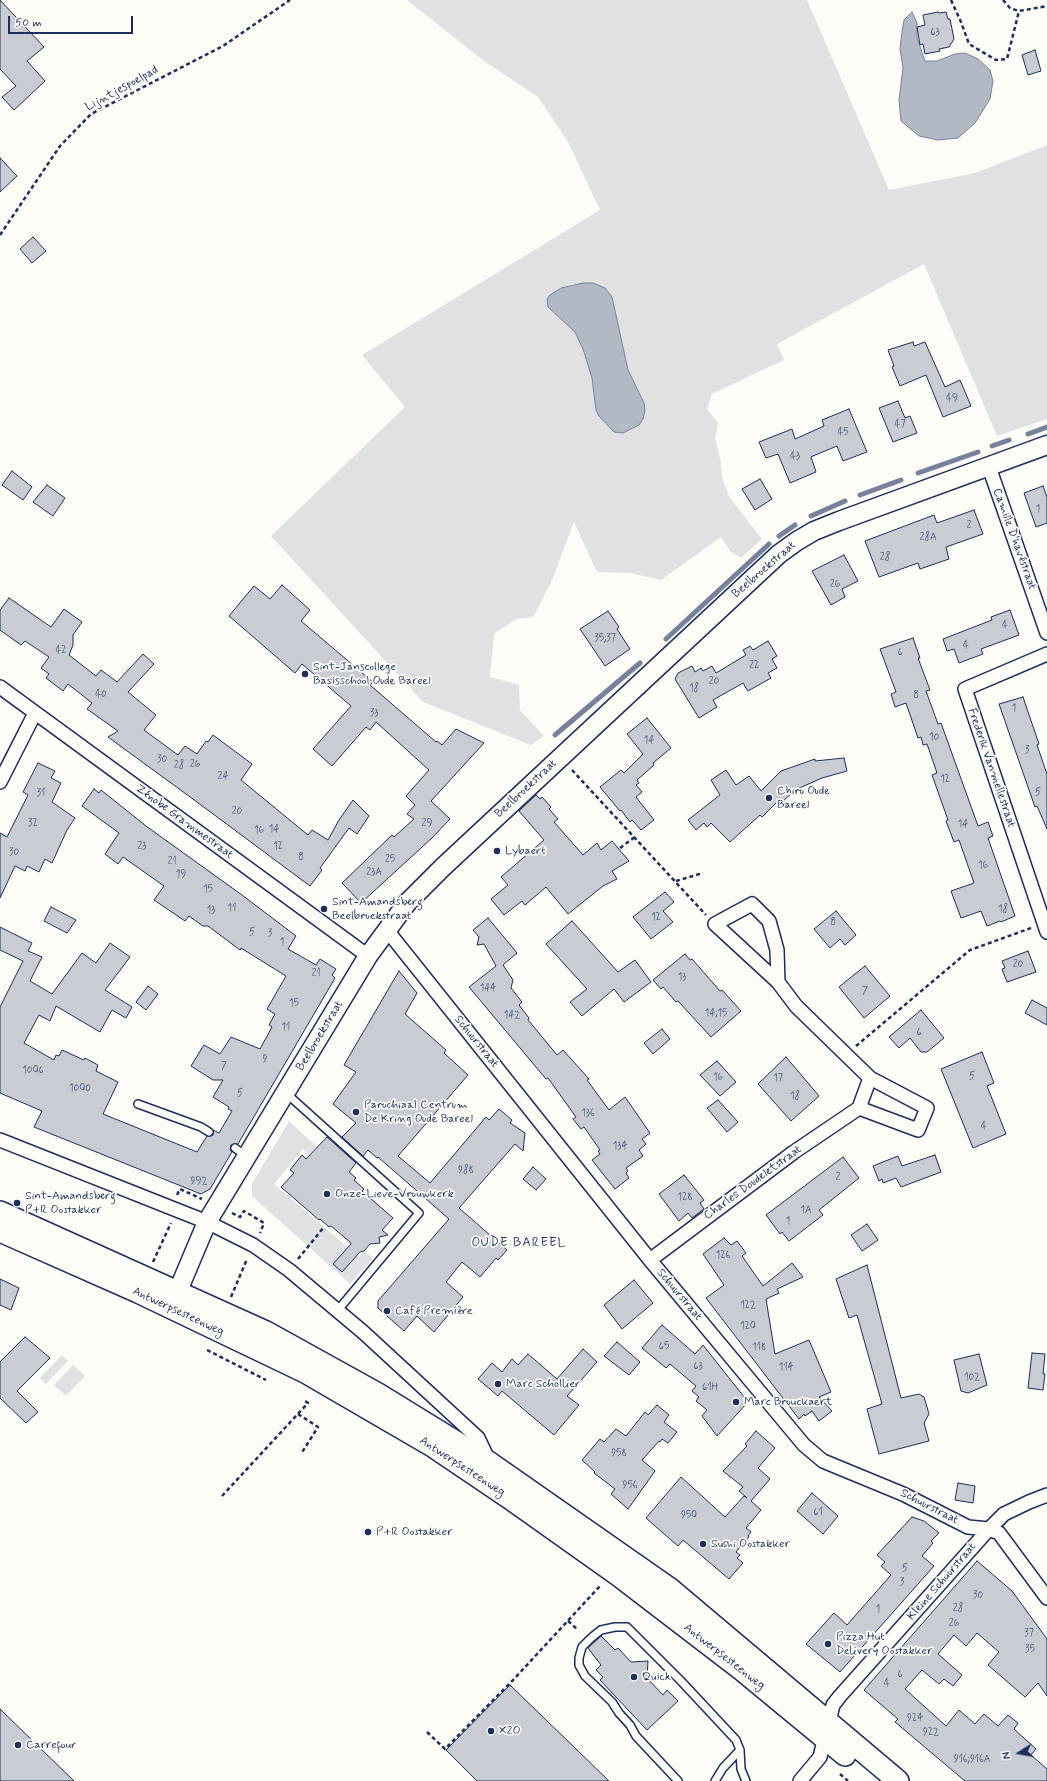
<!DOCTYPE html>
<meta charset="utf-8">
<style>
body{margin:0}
#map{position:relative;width:1047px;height:1781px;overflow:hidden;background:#fdfcf7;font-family:Mynerve,sans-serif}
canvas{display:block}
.north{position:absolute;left:999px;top:1733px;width:40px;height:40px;-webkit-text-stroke:3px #fdfcf7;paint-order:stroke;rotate:259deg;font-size:11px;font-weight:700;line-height:16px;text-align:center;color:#1b2f5e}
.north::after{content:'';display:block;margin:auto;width:14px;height:18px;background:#1b2f5e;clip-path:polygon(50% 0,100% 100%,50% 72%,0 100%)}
.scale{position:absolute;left:8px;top:16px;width:125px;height:18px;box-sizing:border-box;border:2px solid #1b2f5e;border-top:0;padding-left:5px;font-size:12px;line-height:14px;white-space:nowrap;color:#1b2f5e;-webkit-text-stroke:3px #fdfcf7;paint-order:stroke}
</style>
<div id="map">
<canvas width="1047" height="1781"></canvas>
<div class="north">N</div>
<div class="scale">50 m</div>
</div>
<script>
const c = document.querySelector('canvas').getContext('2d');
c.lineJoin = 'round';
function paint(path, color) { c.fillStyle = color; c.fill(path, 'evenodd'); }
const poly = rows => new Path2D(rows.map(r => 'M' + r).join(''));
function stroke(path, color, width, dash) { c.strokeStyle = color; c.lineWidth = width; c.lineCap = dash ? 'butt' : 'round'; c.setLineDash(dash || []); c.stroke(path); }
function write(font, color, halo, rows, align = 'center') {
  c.font = font + ' Mynerve,sans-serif'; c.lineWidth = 3.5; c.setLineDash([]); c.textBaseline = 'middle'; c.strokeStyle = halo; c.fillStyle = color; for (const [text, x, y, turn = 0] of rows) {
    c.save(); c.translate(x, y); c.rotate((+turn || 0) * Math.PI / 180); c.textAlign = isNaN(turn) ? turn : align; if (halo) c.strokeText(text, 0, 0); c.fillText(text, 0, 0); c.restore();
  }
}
paint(poly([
 [407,0,807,0,889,190,975,173,1047,145,1047,419,997,436,924,264,777,344,784,360,712,394,707,409,718,423,715,439,721,462,722,478,730,498,762,539,741,558,730,551,721,537,661,580,630,573,597,572,574,522,551,583,533,617,516,619,494,634,490,677,519,685,520,710,544,736,531,745,423,702,271,536,405,407,362,355,600,210,568,142,538,97,484,61],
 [573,284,612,297,628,370,644,403,639,425,623,433,615,432,599,416,596,410,592,378,583,349,575,332,548,307,547,299,550,295,561,288],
 [289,1121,317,1147,309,1155,303,1149,274,1184,359,1257,364,1251,373,1258,350,1284,252,1196,252,1184],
 [62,1355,68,1361,46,1384,40,1378],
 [73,1365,85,1376,66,1396,54,1385]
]), '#e0e1e3');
const water = poly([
 [912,12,917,23,917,38,925,61,937,61,955,54,965,53,978,59,990,70,993,81,990,99,975,123,958,138,938,140,919,136,901,121,899,100,903,68,900,49,902,32,904,20,912,12],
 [583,283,593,283,605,288,612,297,628,370,644,403,645,411,643,419,639,425,623,433,614,432,599,416,596,410,592,378,583,349,575,332,548,307,547,299,550,295,561,288,583,283]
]);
paint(water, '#b3b8c5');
stroke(water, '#76819c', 1);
stroke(poly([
 [1028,434,1047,427],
 [992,446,1009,440],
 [918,473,978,452],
 [860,495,901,480],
 [811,516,845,501],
 [779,536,795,525],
 [666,639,769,544],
 [555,735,640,663]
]), '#76819c', 5);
const building = poly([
 [0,0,44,47,27,61,45,81,14,110,2,97,16,86,0,69,0,0],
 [938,12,939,13,946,12,948,19,950,19,954,39,949,47,939,49,940,51,925,54,923,44,920,45,917,27,925,25,923,15,938,12],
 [1035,50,1041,71,1028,75,1022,55,1035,50],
 [0,158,17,176,0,192,0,158],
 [33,237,46,251,32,263,20,249,33,237],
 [913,342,914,346,925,342,945,387,960,380,971,406,943,417,926,375,900,386,892,367,894,366,888,350,913,342],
 [898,401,905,418,910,416,917,433,893,442,879,408,898,401],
 [849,409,867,452,843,461,837,446,813,456,811,457,816,472,790,483,778,454,766,458,759,442,792,429,795,439,824,426,822,420,849,409],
 [12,471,32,487,23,500,2,485,12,471],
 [760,479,772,499,755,510,742,489,760,479],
 [47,485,65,498,53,516,33,502,47,485],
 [1043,486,1047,497,1047,523,1036,527,1024,493,1043,486],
 [974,510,983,534,946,547,949,559,920,569,918,563,879,577,865,541,934,515,937,523,974,510],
 [844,555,858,581,842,589,845,597,831,605,812,571,844,555],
 [282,585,310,610,301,621,373,682,370,685,436,742,437,741,442,745,456,729,484,743,431,801,450,819,433,837,361,903,342,883,392,835,394,837,414,819,407,814,415,805,406,796,429,770,376,722,370,730,366,727,332,766,313,749,351,706,302,664,295,673,229,616,254,586,270,599,282,585],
 [9,598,51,627,64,609,82,622,73,635,73,645,69,655,96,676,101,670,117,682,143,654,154,664,128,692,156,715,144,730,178,755,185,746,197,754,206,741,208,742,213,735,252,764,241,780,308,835,312,830,328,840,339,820,353,800,369,816,357,834,349,828,320,868,322,870,310,886,197,802,108,737,118,731,87,709,92,703,68,684,63,691,46,678,49,674,41,668,49,657,25,641,21,645,0,630,0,610,9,598],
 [1010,610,1019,635,981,649,983,654,959,663,954,649,947,651,943,639,992,620,991,617,1010,610],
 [608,611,619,627,617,629,630,649,605,666,580,629,608,611],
 [913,638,920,658,918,658,930,690,926,691,938,724,941,723,978,826,988,822,993,836,988,838,1015,916,1001,922,1000,921,987,926,981,911,961,918,951,891,974,883,959,840,954,842,946,821,948,820,932,775,937,773,927,744,923,745,921,737,918,738,906,703,895,707,891,694,896,692,880,649,913,638],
 [768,641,777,656,772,659,777,668,768,673,771,678,748,691,743,683,713,700,717,707,699,718,675,679,678,673,692,666,695,672,701,668,703,671,712,666,716,673,746,655,743,650,750,646,753,650,768,641],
 [1023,697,1039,744,1037,745,1047,774,1047,829,1037,806,1035,807,999,704,1023,697],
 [647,718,671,748,653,763,654,765,637,780,639,783,636,785,642,792,636,797,654,820,641,830,632,820,630,822,621,810,620,811,600,787,621,770,624,773,643,754,627,734,647,718],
 [844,758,847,771,822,778,795,790,780,804,778,801,762,817,760,815,730,842,711,823,707,827,704,823,696,830,688,820,720,795,711,780,726,770,736,785,749,776,761,791,781,771,815,759,815,761,844,758],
 [38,763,55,771,51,778,61,783,52,802,75,818,67,830,52,863,45,859,39,872,27,866,25,871,15,866,0,898,0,833,7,837,28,795,23,792,38,763],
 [94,789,99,793,101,790,146,826,242,895,296,936,288,949,316,965,320,959,336,969,332,975,335,978,238,1144,231,1145,230,1150,232,1152,210,1189,201,1194,34,1127,42,1111,0,1093,0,1007,23,961,0,950,0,927,32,943,28,951,42,957,30,981,52,994,82,953,96,963,110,943,130,957,105,990,132,1007,126,1018,112,1010,100,1032,56,1006,50,1021,39,1015,24,1043,54,1060,56,1055,59,1056,62,1050,84,1060,85,1058,98,1065,96,1071,118,1082,103,1114,197,1152,207,1136,213,1135,213,1130,219,1133,232,1111,228,1109,229,1107,213,1097,223,1080,213,1080,191,1066,204,1045,220,1054,231,1037,260,1049,272,1027,269,1025,275,1014,267,1009,286,976,241,948,240,950,208,926,203,926,189,916,185,921,154,900,164,886,123,857,118,864,105,854,119,833,82,806,94,789],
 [536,795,540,799,542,797,551,807,549,809,558,819,554,822,583,855,597,843,601,850,612,841,629,861,612,871,617,879,603,886,568,914,546,887,525,905,522,901,504,915,491,899,508,885,501,877,544,840,519,811,536,795],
 [665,892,674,902,663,911,673,922,651,939,633,917,665,892],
 [51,907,76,920,67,933,44,921,51,907],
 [836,911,856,935,845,945,840,939,830,948,814,929,836,911],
 [488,918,517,953,503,965,513,980,511,988,522,1002,519,1005,529,1018,528,1020,557,1055,563,1050,589,1079,587,1080,609,1110,625,1097,650,1133,642,1139,646,1144,639,1150,643,1156,626,1168,628,1171,626,1173,629,1178,615,1189,592,1160,600,1154,598,1151,600,1150,584,1127,581,1129,573,1119,576,1117,548,1078,546,1079,469,987,496,966,484,944,477,945,479,937,473,930,488,918],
 [572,921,618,972,635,960,651,982,624,1002,614,989,582,1016,570,1002,587,989,546,944,572,921],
 [1028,951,1036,972,1007,982,1002,969,1005,968,1002,961,1028,951],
 [685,954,690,960,692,959,720,991,722,990,741,1011,711,1037,678,1001,676,1002,663,987,661,989,653,980,685,954],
 [865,966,890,996,864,1018,839,987,865,966],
 [399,971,417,993,405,1014,446,1050,444,1053,468,1075,398,1156,430,1183,486,1117,489,1120,499,1109,512,1120,510,1123,525,1133,523,1151,515,1144,459,1208,507,1250,498,1260,496,1258,480,1277,462,1262,446,1282,463,1297,434,1332,417,1316,404,1331,378,1308,378,1301,449,1219,378,1157,377,1158,368,1150,363,1156,342,1137,356,1123,333,1104,356,1072,344,1065,399,971],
 [148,986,158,994,146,1010,136,1002,148,986],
 [1032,1000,1047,1008,1047,1025,1025,1013,1032,1000],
 [921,1010,944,1038,927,1052,921,1052,910,1038,899,1048,889,1037,921,1010],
 [662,1029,670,1039,653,1054,644,1043,662,1029],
 [982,1052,994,1083,987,1086,1006,1134,973,1148,941,1069,982,1052],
 [786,1057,819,1096,791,1121,758,1084,786,1057],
 [717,1061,736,1082,720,1096,700,1075,717,1061],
 [718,1100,738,1122,727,1132,707,1108,718,1100],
 [327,1137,356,1163,349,1172,356,1178,354,1180,364,1189,362,1191,393,1218,382,1230,388,1235,379,1237,380,1243,370,1244,364,1251,360,1252,342,1272,333,1264,351,1244,350,1242,331,1226,329,1227,320,1219,319,1220,281,1187,294,1173,290,1170,302,1155,306,1159,327,1137],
 [935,1155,941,1172,901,1187,896,1178,883,1183,882,1179,879,1181,873,1166,898,1156,902,1166,935,1155],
 [843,1157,859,1178,819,1210,823,1215,789,1241,782,1232,780,1234,766,1215,843,1157],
 [533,1167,546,1179,536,1190,523,1179,533,1167],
 [684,1175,704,1200,700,1203,704,1209,692,1218,688,1213,679,1221,659,1194,684,1175],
 [867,1224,878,1240,862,1251,851,1235,867,1224],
 [724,1238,731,1245,737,1241,746,1253,742,1256,763,1286,792,1263,803,1277,777,1289,779,1293,766,1299,775,1354,809,1340,831,1392,819,1397,832,1411,819,1421,812,1411,805,1416,804,1414,799,1419,706,1298,724,1285,703,1254,724,1238],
 [867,1265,901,1398,919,1394,924,1397,929,1414,924,1423,929,1441,879,1454,867,1409,882,1404,857,1315,849,1318,836,1279,867,1265],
 [0,1279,19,1288,11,1310,0,1305,0,1279],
 [634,1280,653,1303,622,1329,604,1305,634,1280],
 [662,1325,695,1354,703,1345,748,1402,717,1436,702,1416,707,1410,696,1401,699,1397,692,1391,696,1386,670,1364,666,1368,642,1348,662,1325],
 [25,1337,50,1358,17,1391,38,1412,26,1423,0,1398,0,1362,25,1337],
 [617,1342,640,1362,629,1375,604,1356,617,1342],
 [583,1349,597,1362,567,1396,579,1405,554,1435,502,1391,498,1396,478,1379,492,1363,502,1372,512,1359,518,1365,528,1354,557,1379,583,1349],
 [1032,1353,1045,1354,1043,1374,1045,1374,1043,1390,1028,1388,1032,1353],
 [979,1354,987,1385,968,1393,961,1391,954,1360,979,1354],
 [657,1405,669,1415,664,1422,677,1432,668,1443,662,1439,660,1442,659,1441,642,1460,655,1471,628,1509,611,1494,615,1489,594,1473,595,1472,582,1460,600,1439,604,1442,616,1429,626,1436,645,1412,648,1415,657,1405],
 [756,1431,775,1448,758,1468,770,1479,751,1501,761,1510,746,1528,751,1532,748,1536,749,1537,736,1552,740,1555,737,1558,743,1563,729,1579,683,1540,678,1546,646,1518,681,1477,725,1517,744,1496,747,1498,739,1491,743,1487,723,1471,747,1446,745,1444,756,1431],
 [958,1483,975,1486,973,1503,955,1500,958,1483],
 [812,1493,838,1516,823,1534,797,1511,812,1493],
 [912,1517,924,1521,939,1533,931,1541,933,1543,922,1556,934,1566,840,1672,806,1644,834,1613,847,1625,891,1575,881,1566,885,1562,877,1555,912,1517],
 [977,1561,1012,1591,1047,1639,1047,1696,1038,1683,1025,1697,988,1665,999,1652,977,1633,966,1646,954,1635,938,1654,962,1675,953,1686,944,1679,939,1684,922,1670,905,1689,946,1726,959,1710,975,1724,984,1714,998,1726,1008,1715,1018,1723,1014,1729,1036,1749,1031,1755,1047,1769,1047,1781,965,1781,895,1722,898,1719,864,1690,977,1561],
 [601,1636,615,1650,618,1648,631,1662,648,1661,647,1678,663,1695,667,1690,678,1701,647,1730,600,1680,603,1677,596,1670,601,1665,588,1648,601,1636],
 [510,1685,609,1781,477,1781,446,1750,510,1685],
 [0,1709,74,1781,0,1781,0,1709]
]);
paint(building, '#c9ccd3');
stroke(building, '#1b2f5e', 1);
const lane = poly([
 [286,1093,419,1213,338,1310],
 [138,1104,201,1127,209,1132],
 [235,1148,247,1157],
 [678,1781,636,1736,630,1725,619,1713,612,1702,585,1676,579,1665,579,1658,582,1647,591,1638,601,1630,615,1627,627,1627,681,1681,736,1740,740,1750,741,1769,746,1781],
 [715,1781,723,1768,740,1750]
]);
const street = poly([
 [989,467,1047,633],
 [1047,654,965,689,1047,932],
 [0,687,368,956],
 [0,782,35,713],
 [386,929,650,1260,804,1445,823,1461,903,1494,968,1527,989,1529,999,1533,1047,1598],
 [859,1108,918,1130,927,1108,870,1078],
 [0,1140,207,1222,253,1245,289,1270,363,1332,478,1438,489,1461],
 [650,1260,794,1152,859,1108,870,1078,796,1006,778,982,777,950,769,921,752,904,715,924,778,982],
 [800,1781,820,1757,833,1705,840,1696,989,1529,1004,1514,1029,1502,1047,1495]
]);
const secondary = poly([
 [172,1305,207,1222,368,956,407,903,443,867,779,554,797,541,814,531,839,521,1047,445]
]);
const primary = poly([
 [0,1212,266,1332,378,1394,490,1463,669,1588,898,1781],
 [0,1231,138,1292,305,1372,434,1447,508,1497,618,1575,742,1670,845,1755]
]);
stroke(lane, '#1b2f5e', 10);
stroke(street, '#1b2f5e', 16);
stroke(secondary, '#1b2f5e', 21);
stroke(primary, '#1b2f5e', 24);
stroke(poly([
 [951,0,961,22,969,44,996,60,1007,59,1019,11],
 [1003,0,1010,8,1019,11,1047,6],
 [0,235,60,146,91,114,223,46,290,0],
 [572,770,706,915],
 [620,848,635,837],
 [676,881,703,873],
 [856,1046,970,950,1031,928],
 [177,1195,180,1189,202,1199],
 [232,1213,240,1217,244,1211,264,1223,260,1233],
 [298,1259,324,1227],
 [153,1262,171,1223],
 [231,1297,247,1259],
 [207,1350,266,1380],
 [298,1414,318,1427,301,1454],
 [222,1496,308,1403,305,1401],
 [568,1621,578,1630],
 [427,1732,445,1749,514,1679,600,1586],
 [840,1774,848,1781]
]), '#1b2f5e', 2.5, [4, 3]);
stroke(lane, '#fdfcf7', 7);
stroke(street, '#fdfcf7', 13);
stroke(secondary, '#fdfcf7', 18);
stroke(primary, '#fdfcf7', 21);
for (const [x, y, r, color] of [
 [305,674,4,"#1b2f5e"],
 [769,798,4,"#1b2f5e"],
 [497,851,4,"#1b2f5e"],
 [324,909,4,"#1b2f5e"],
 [356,1112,4,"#1b2f5e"],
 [327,1194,4,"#1b2f5e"],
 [17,1203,4,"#1b2f5e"],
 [387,1311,4,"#1b2f5e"],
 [498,1384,4,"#1b2f5e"],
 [736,1402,4,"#1b2f5e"],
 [368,1532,4,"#1b2f5e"],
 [703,1544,4,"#1b2f5e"],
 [828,1644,4,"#1b2f5e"],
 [634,1677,4,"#1b2f5e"],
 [491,1731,4,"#1b2f5e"],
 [18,1745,4,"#1b2f5e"]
]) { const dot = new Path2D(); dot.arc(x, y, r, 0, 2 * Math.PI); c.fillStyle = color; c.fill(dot); stroke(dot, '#fdfcf7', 1.5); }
write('10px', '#46567b', null, [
 ["63",935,33],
 ["49",952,399],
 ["47",900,425],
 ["45",843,433],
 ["43",795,457],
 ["1",1038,510],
 ["2",969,526],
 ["28A",928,538],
 ["28",885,558],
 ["26",835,585],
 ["4",1005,626],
 ["35;37",605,639],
 ["4",966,646],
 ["42",61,651],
 ["6",900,653],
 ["22",754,666],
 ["20",714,682],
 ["18",694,689],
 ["40",101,695],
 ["8",916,696],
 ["1",1014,709],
 ["33",374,714],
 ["10",934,738],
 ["14",649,741],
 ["3",1027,751],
 ["30",162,760],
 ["26",195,765],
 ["28",179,766],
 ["24",223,777],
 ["12",945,780],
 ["5",1038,793],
 ["31",41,794],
 ["20",237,812],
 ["32",33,824],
 ["29",427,824],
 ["14",963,825],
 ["14",274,830],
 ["16",259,831],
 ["23",142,847],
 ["12",278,847],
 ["30",14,853],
 ["8",301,858],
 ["25",390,860],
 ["21",172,862],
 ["16",983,866],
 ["23A",374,873],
 ["19",181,875],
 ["15",208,890],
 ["11",232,909],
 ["18",1003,910],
 ["13",211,911],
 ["12",656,918],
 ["8",833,923],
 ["5",252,933],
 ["3",270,934],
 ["1",282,943],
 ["20",1018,965],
 ["21",316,974],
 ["13",682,978],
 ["144",488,989],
 ["7",865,992],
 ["15",294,1004],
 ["14;15",716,1014],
 ["142",512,1016],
 ["11",286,1028],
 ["6",919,1033],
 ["9",265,1060],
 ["7",224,1067],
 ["1006",33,1071],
 ["5",972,1077],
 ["16",718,1078],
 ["17",778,1079],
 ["1000",80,1089],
 ["5",240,1094],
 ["18",795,1097],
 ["136",588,1114],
 ["4",984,1127],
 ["134",620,1147],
 ["988",466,1171],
 ["2",838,1178],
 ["992",199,1182],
 ["128",685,1198],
 ["1A",806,1211],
 ["1",788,1222],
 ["126",723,1256],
 ["122",748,1306],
 ["120",748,1327],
 ["65",664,1347],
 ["118",759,1348],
 ["63",698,1367],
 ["114",786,1368],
 ["102",972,1378],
 ["61H",710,1388],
 ["958",619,1454],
 ["956",630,1486],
 ["61",818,1513],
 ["950",689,1516],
 ["5",905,1569],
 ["3",902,1583],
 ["30",978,1596],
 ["28",958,1609],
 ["1",878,1610],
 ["26",954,1624],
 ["37",1029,1634],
 ["35",1030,1650],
 ["6",900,1675],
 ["4",887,1684],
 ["924",915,1719],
 ["922",931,1733],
 ["916;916A",972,1760]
]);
write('12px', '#1b2f5e', '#fdfcf7', [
 ["Lijntjespoelpad",122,89,-29],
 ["Camille D'havéstraat",1014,539,70],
 ["Beelbroekstraat",764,570,-41],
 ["Frederik Vanmellestraat",991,768,71],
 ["Beelbroekstraat",526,789,-43],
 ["Zénobe Grammestraat",184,822,36],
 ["Beelbroekstraat",320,1036,-59],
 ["Schuurstraat",476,1042,51],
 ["Charles Doudeletstraat",753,1183,-36],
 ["Schuurstraat",679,1295,50],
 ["Antwerpsesteenweg",178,1312,25],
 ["Antwerpsesteenweg",462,1467,33],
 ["Schuurstraat",929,1507,27],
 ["Kleine Schuurstraat",942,1582,-49],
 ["Antwerpsesteenweg",724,1657,38]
]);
write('12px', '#1b2f5e', '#fdfcf7', [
 ["Sint-Janscollege",313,667],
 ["Basisschool Oude Bareel",313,681],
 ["Chiro Oude",777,791],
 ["Bareel",777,805],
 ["Lybaert",505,851],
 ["Sint-Amandsberg",332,902],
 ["Beelbroekstraat",332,916],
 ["Parochiaal Centrum",364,1105],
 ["De Kring Oude Bareel",364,1119],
 ["Onze-Lieve-Vrouwkerk",335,1194],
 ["Sint-Amandsberg",25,1196],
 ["P+R Oostakker",25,1210],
 ["Café Première",395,1311],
 ["Marc Schollier",506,1384],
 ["Marc Brouckaert",744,1402],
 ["P+R Oostakker",376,1532],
 ["Sushi Oostakker",711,1544],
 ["Pizza Hut",836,1637],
 ["Delivery Oostakker",836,1651],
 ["Quick",642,1677],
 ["X2O",499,1731],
 ["Carrefour",26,1745]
], 'left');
c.letterSpacing = '1px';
write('13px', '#1b2f5e', '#fdfcf7', [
 ["OUDE BAREEL",519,1243]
]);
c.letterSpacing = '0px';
</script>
